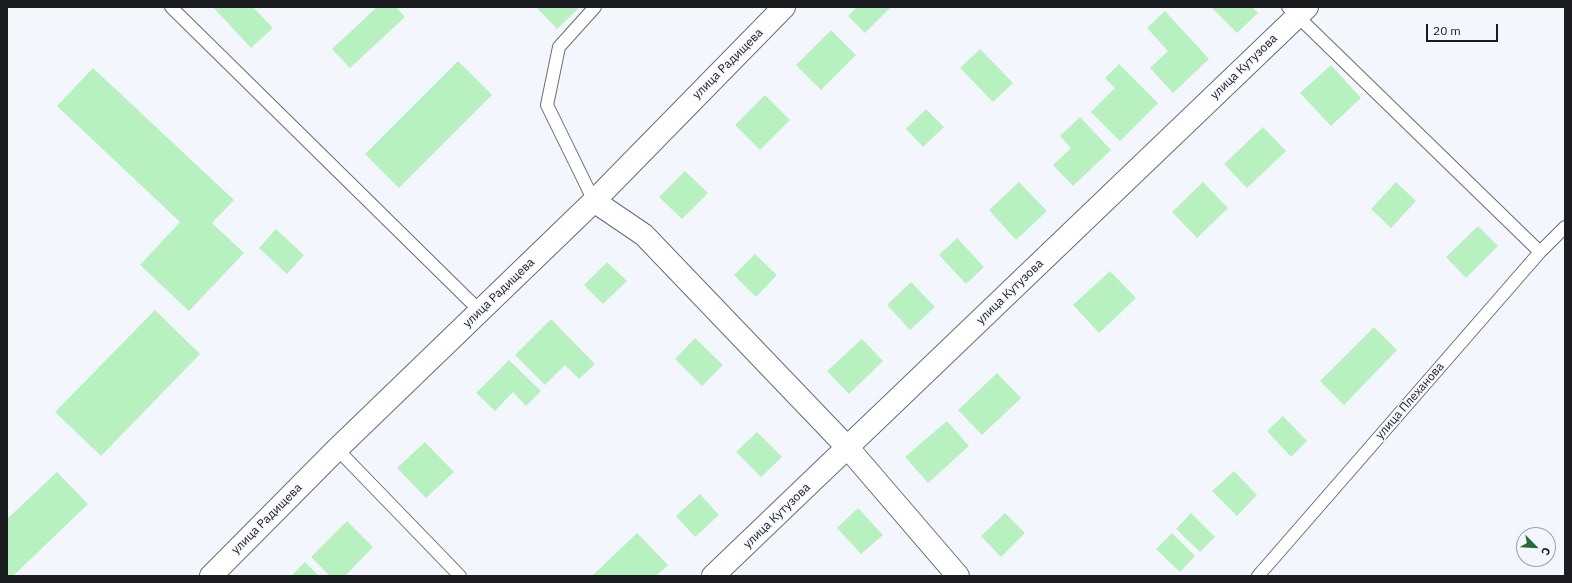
<!DOCTYPE html>
<meta charset="utf-8">
<style>
body{margin:0}
#map{position:relative;width:1572px;height:583px;overflow:hidden;background:#f4f6fe;font-family:"IBM Plex Sans",sans-serif}
canvas{display:block}
.frame{position:absolute;inset:0;border:8px solid #1b1c1f;pointer-events:none}
.north{position:absolute;left:1516px;top:527px;width:40px;height:40px;box-sizing:border-box;background:#f4f6fe;border:1px solid #9d9fa5;border-radius:50%;rotate:114deg;font-size:11px;font-weight:700;line-height:16px;text-align:center;color:#1b1c1f}
.north::after{content:'';display:block;margin:auto;width:14px;height:18px;background:#246b37;clip-path:polygon(50% 0,100% 100%,50% 72%,0 100%)}
.scale{position:absolute;left:1426px;top:24px;width:72px;height:18px;box-sizing:border-box;border:2px solid #1b1c1f;border-top:0;padding-left:5px;font-size:12px;line-height:14px;white-space:nowrap;color:#1b1c1f;-webkit-text-stroke:3px #f4f6fe;paint-order:stroke}
</style>
<div id="map">
<canvas width="1572" height="583"></canvas>
<div class="frame"></div>
<div class="north">С</div>
<div class="scale">20 m</div>
</div>
<script>
const c = document.querySelector('canvas').getContext('2d');
c.lineJoin = 'round';
function paint(path, color) { c.fillStyle = color; c.fill(path, 'evenodd'); }
const poly = rows => new Path2D(rows.map(r => 'M' + r).join(''));
function stroke(path, color, width, dash) { c.strokeStyle = color; c.lineWidth = width; c.lineCap = dash ? 'butt' : 'round'; c.setLineDash(dash || []); c.stroke(path); }
function write(font, color, halo, rows, align = 'center') {
  c.font = font + ' "IBM Plex Sans",sans-serif'; c.lineWidth = 3; c.setLineDash([]); c.textBaseline = 'middle'; c.strokeStyle = halo; c.fillStyle = color; for (const [text, x, y, turn = 0] of rows) {
    c.save(); c.translate(x, y); c.rotate((+turn || 0) * Math.PI / 180); c.textAlign = isNaN(turn) ? turn : align; if (halo) c.strokeText(text, 0, 0); c.fillText(text, 0, 0); c.restore();
  }
}
paint(poly([
 [213,7,253,7,273,28,251,48],
 [377,7,396,7,405,17,350,68,332,49],
 [536,7,580,7,557,29],
 [857,7,891,7,865,33,848,16],
 [1211,7,1252,7,1258,13,1237,33],
 [1165,11,1209,59,1173,93,1150,68,1168,51,1147,28],
 [831,30,856,55,821,90,796,65],
 [980,49,1013,83,993,102,960,68],
 [458,61,492,95,399,188,365,154],
 [1119,64,1158,103,1120,141,1091,112,1115,88,1105,78],
 [1331,65,1361,98,1331,126,1300,93],
 [93,68,234,200,212,223,244,253,189,311,140,265,180,222,57,106],
 [765,95,790,120,760,150,735,125],
 [926,109,944,127,923,147,906,129],
 [1080,117,1111,150,1073,186,1053,165,1071,148,1060,136],
 [1263,127,1286,151,1247,188,1224,164],
 [685,171,708,193,682,219,659,197],
 [1019,182,1047,211,1016,240,989,210],
 [1203,182,1228,208,1197,238,1172,212],
 [1396,182,1416,201,1391,228,1371,209],
 [1478,226,1498,246,1466,278,1446,257],
 [276,229,304,255,287,274,259,248],
 [957,238,984,267,966,284,939,255],
 [755,254,777,275,756,297,734,275],
 [607,262,627,281,603,304,584,285],
 [1110,271,1136,298,1099,333,1073,305],
 [911,282,935,307,910,330,887,305],
 [155,310,200,354,101,456,55,412],
 [551,319,595,364,579,379,565,365,545,385,515,355],
 [1374,327,1397,350,1344,405,1320,381],
 [695,338,723,365,702,386,675,359],
 [862,339,883,361,849,394,827,371],
 [509,360,541,391,526,406,513,392,495,411,476,393],
 [997,373,1021,398,982,435,958,410],
 [1283,416,1307,441,1291,457,1267,431],
 [947,421,969,446,928,483,905,457],
 [757,432,782,457,761,477,736,452],
 [425,442,454,472,426,498,397,468],
 [1234,471,1257,495,1237,516,1212,491],
 [57,472,88,504,13,576,7,576,7,519],
 [700,494,719,515,695,537,676,516],
 [858,508,883,535,861,554,837,528],
 [1005,513,1025,533,1001,557,981,536],
 [1191,513,1215,537,1200,552,1176,529],
 [347,521,373,547,345,576,330,576,311,557],
 [637,533,668,565,656,576,592,576],
 [1172,533,1195,556,1180,572,1156,549],
 [305,562,319,576,291,576]
]), '#b7f1c0');
const service = poly([
 [171,7,480,311],
 [1288,7,1540,252],
 [594,201,547,105,559,47,595,7],
 [337,449,460,576],
 [1258,576,1540,252,1565,227]
]);
const minor = poly([
 [594,201,644,235,848,448,958,576],
 [211,576,337,449,594,201,784,7],
 [713,576,1307,7]
]);
stroke(service, '#6a6d75', 14);
stroke(minor, '#6a6d75', 24);
stroke(service, '#fff', 12);
stroke(minor, '#fff', 22);
write('12px', '#1b1c1f', '#f4f6fe', [
 ["улица Радищева",728,64,-45],
 ["улица Кутузова",1244,67,-44],
 ["улица Кутузова",1010,292,-44],
 ["улица Радищева",499,293,-44],
 ["улица Плеханова",1410,401,-49],
 ["улица Кутузова",777,516,-44],
 ["улица Радищева",267,519,-45]
]);
</script>
